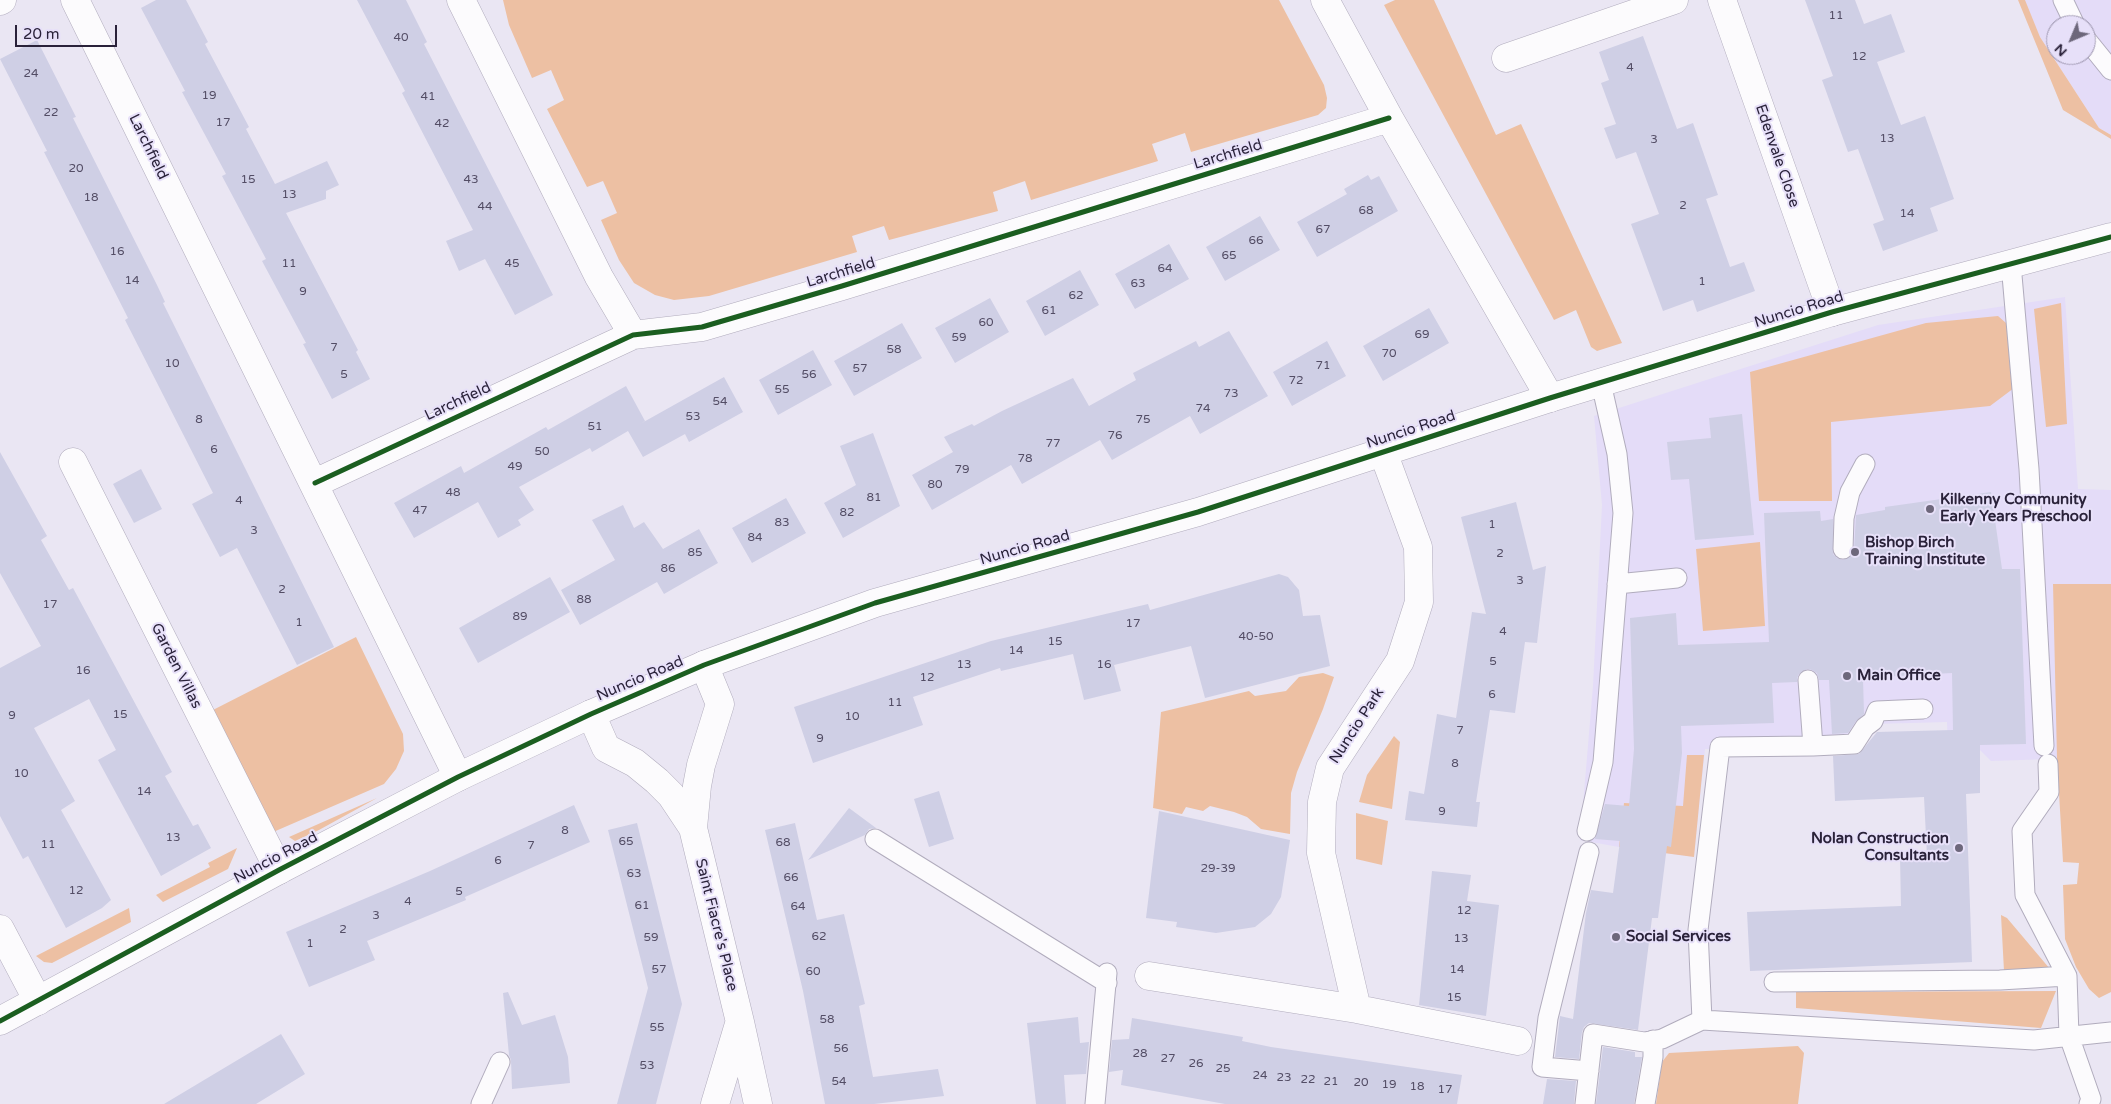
<!DOCTYPE html>
<style>
body{margin:0}
#map{position:relative;width:2111px;height:1104px;overflow:hidden;background:#eae6f3;font-family:"Varela Round",sans-serif}
canvas{display:block}
.north{position:absolute;left:2046px;top:15px;width:50px;height:50px;box-sizing:border-box;background:#e7e0f9;border:1px solid #9b94ad;border-radius:50%;rotate:225deg;font-size:14px;font-weight:700;line-height:20px;text-align:center;color:#2a223a}
.north::after{content:'';display:block;margin:auto;width:18px;height:22px;background:#6d677b;clip-path:polygon(50% 0,100% 100%,50% 72%,0 100%)}
.scale{position:absolute;left:15px;top:25px;width:102px;height:22px;box-sizing:border-box;border:2px solid #2a223a;border-top:0;padding-left:6px;font-size:15px;line-height:18px;white-space:nowrap;color:#2a223a;-webkit-text-stroke:4px #e7e0f9;paint-order:stroke}
</style>
<div id="map">
<canvas width="2111" height="1104"></canvas>
<div class="north">N</div>
<div class="scale">20 m</div>
</div>
<script>
const c = document.querySelector('canvas').getContext('2d');
c.lineJoin = 'round';
function paint(path, color) { c.fillStyle = color; c.fill(path, 'evenodd'); }
const poly = rows => new Path2D(rows.map(r => 'M' + r).join(''));
function stroke(path, color, width, dash) { c.strokeStyle = color; c.lineWidth = width; c.lineCap = dash ? 'butt' : 'round'; c.setLineDash(dash || []); c.stroke(path); }
function write(font, color, halo, rows, align = 'center') {
  c.font = font + ' "Varela Round",sans-serif'; c.lineWidth = 4; c.setLineDash([]); c.textBaseline = 'middle'; c.strokeStyle = halo; c.fillStyle = color; for (const [text, x, y, turn = 0] of rows) {
    c.save(); c.translate(x, y); c.rotate((+turn || 0) * Math.PI / 180); c.textAlign = isNaN(turn) ? turn : align; if (halo) c.strokeText(text, 0, 0); c.fillText(text, 0, 0); c.restore();
  }
}
paint(poly([
 [2024,0,2111,0,2111,135,2099,128,2040,37],
 [2056,25,2086,25,2086,55,2056,55],
 [2065,297,2078,489,2111,490,2111,757,1991,761,1979,749,1948,748,1947,722,1874,724,1873,735,1803,752,1705,749,1694,857,1619,847,1580,840,1593,686,1602,505,1594,416,1878,325]
]), '#e4dcf8');
paint(poly([
 [503,0,1279,0,1324,85,1327,98,1326,108,1318,115,1191,152,1185,133,1152,144,1158,161,1031,200,1025,181,993,192,998,211,889,240,884,226,852,236,857,252,709,296,674,300,655,295,634,283,619,260,601,220,617,213,603,181,587,187,547,109,564,100,551,70,532,78,509,25],
 [1395,0,1434,0,1496,135,1521,124,1622,343,1597,351,1591,347,1576,310,1554,320,1384,5],
 [2018,0,2025,0,2040,37,2099,128,2111,135,2111,139,2063,110],
 [2061,303,2067,424,2046,427,2034,309],
 [1998,316,2006,323,2015,363,2014,388,1990,406,1831,422,1832,501,1759,501,1750,372,1926,323],
 [1760,542,1765,626,1703,631,1696,549],
 [2053,584,2111,584,2111,992,2099,998,2089,989,2076,967,2065,939,2063,885,2077,884,2079,863,2063,862,2057,758],
 [356,637,403,734,404,751,396,769,384,784,271,833,211,711],
 [1323,673,1334,677,1323,709,1297,772,1291,793,1290,834,1261,829,1247,817,1234,812,1210,806,1203,811,1186,807,1182,814,1153,808,1161,712,1249,691,1255,696,1286,691,1299,677],
 [1394,736,1400,742,1392,809,1359,802,1367,775],
 [1687,755,1704,755,1694,857,1619,847,1624,803,1683,806],
 [377,798,319,830,295,841,289,837],
 [1356,813,1388,821,1382,865,1356,859],
 [237,848,228,869,163,902,156,895,210,867,208,863],
 [129,908,131,922,52,963,44,962,36,956],
 [2001,915,2007,918,2050,969,2004,971],
 [2056,991,2041,1028,1796,1008,1796,992],
 [1798,1046,1804,1053,1798,1104,1656,1104,1662,1062,1669,1053]
]), '#edc0a3');
paint(poly([
 [156,0,186,0,208,42,205,44,249,127,246,129,275,184,327,161,339,185,326,191,326,199,286,213,358,350,356,352,370,379,332,399,303,344,306,343,262,261,266,259,222,176,226,174,182,92,185,91,141,8],
 [357,0,406,0,427,42,424,44,553,295,515,315,485,259,459,271,446,241,473,230,402,93,405,91],
 [1805,0,1855,0,1864,24,1891,14,1905,52,1877,62,1901,125,1925,116,1941,161,1954,199,1930,208,1938,231,1883,251,1873,224,1884,220,1858,149,1848,152,1822,80,1833,76],
 [1643,36,1677,129,1693,123,1718,195,1706,199,1730,267,1744,262,1755,291,1697,312,1693,300,1663,311,1631,224,1659,214,1636,152,1616,159,1604,128,1616,124,1601,83,1609,80,1599,52],
 [37,40,76,117,73,118,157,285,165,302,163,303,334,647,297,665,237,548,220,557,192,504,213,493,125,320,128,318,44,152,47,151,0,59],
 [1368,175,1371,180,1379,176,1398,211,1317,257,1297,222,1347,194,1344,189],
 [1260,216,1280,250,1225,281,1206,247],
 [1169,244,1189,279,1135,309,1115,274],
 [1080,270,1099,305,1045,336,1026,301],
 [990,298,1009,332,955,363,935,328],
 [1429,308,1449,343,1383,381,1363,346],
 [902,323,922,358,854,396,834,361],
 [1229,331,1268,396,1200,434,1190,416,1112,460,1100,440,1022,484,1011,465,932,510,912,475,953,452,944,437,972,424,974,426,1002,411,1073,378,1089,406,1136,380,1133,373,1196,341,1199,347],
 [1327,341,1346,376,1292,406,1273,372],
 [813,350,832,385,778,415,759,380],
 [724,377,743,412,689,442,685,434,643,457,628,431,592,452,590,448,519,487,534,510,518,520,521,525,498,538,478,502,414,538,394,503,461,466,464,473,546,427,548,430,626,386,645,421,640,424],
 [1742,414,1754,535,1695,540,1689,479,1671,480,1667,442,1711,438,1709,418],
 [873,433,900,506,843,538,824,503,856,485,840,446],
 [0,452,47,536,41,540,69,590,73,588,172,772,165,776,193,826,198,824,211,848,161,876,98,760,116,750,89,699,34,728,75,801,61,810,111,900,102,908,66,928,28,856,23,859,0,816,0,668,41,646,0,573],
 [141,469,162,509,134,523,113,484],
 [1991,492,2002,569,2020,569,2026,744,1980,745,1980,793,1966,794,1972,962,1750,971,1747,912,1901,906,1900,857,1927,856,1924,797,1835,801,1833,756,1859,754,1877,732,1953,730,1952,673,1863,678,1864,714,1856,721,1848,733,1832,734,1829,680,1819,680,1817,673,1812,670,1807,669,1798,675,1797,682,1772,683,1774,723,1681,726,1682,753,1671,847,1667,846,1658,918,1652,918,1638,1030,1589,1023,1584,1027,1582,1032,1579,1059,1555,1057,1560,1016,1573,1019,1586,913,1591,890,1613,893,1620,841,1595,839,1605,804,1629,806,1634,749,1630,618,1676,613,1678,645,1769,642,1764,513,1820,511,1821,521,1833,519,1833,554,1837,558,1843,560,1852,555,1854,550,1856,515,1885,510,1885,507],
 [786,498,806,533,752,563,732,528],
 [1516,502,1533,570,1546,566,1537,643,1525,642,1515,713,1490,710,1476,802,1480,802,1477,827,1405,820,1409,791,1424,794,1437,714,1456,718,1472,612,1486,614,1461,517],
 [623,505,634,528,644,522,663,549,699,529,718,563,664,594,657,582,580,625,561,590,615,560,592,520],
 [1279,574,1288,577,1299,590,1303,616,1320,615,1330,666,1205,698,1191,646,1114,665,1121,691,1084,700,1073,654,1001,671,1000,668,913,697,923,725,813,763,794,707,991,641,1148,604,1150,610],
 [550,577,570,612,478,663,459,628],
 [939,791,954,839,929,847,914,799],
 [574,805,590,842,465,897,466,900,367,941,375,960,309,987,286,932,430,871],
 [849,808,876,828,869,829,865,835,808,860],
 [1159,811,1290,840,1281,897,1271,914,1255,927,1216,933,1176,927,1177,922,1146,918],
 [637,823,682,1004,656,1104,617,1104,648,988,608,830],
 [795,823,817,920,844,914,865,1004,859,1006,873,1077,938,1069,944,1096,874,1104,825,1104,803,991,765,830],
 [1432,871,1471,875,1467,901,1499,905,1486,1016,1419,1005],
 [508,992,522,1025,555,1015,568,1057,570,1083,512,1089,511,1060,509,1055,503,993],
 [1078,1017,1080,1043,1089,1042,1086,1074,1064,1075,1066,1104,1036,1104,1027,1023],
 [1132,1018,1243,1037,1242,1041,1271,1047,1462,1075,1457,1104,1225,1104,1121,1085,1123,1070,1109,1072,1112,1040,1129,1039],
 [281,1034,305,1074,256,1104,164,1104],
 [1603,1047,1635,1052,1635,1057,1642,1057,1634,1104,1596,1104],
 [1547,1079,1576,1081,1574,1104,1543,1104]
]), '#cfcfe5');
const service = poly([
 [2063,0,2075,25],
 [2086,39,2111,70],
 [2011,264,2029,469,2044,746],
 [1843,549,1844,518,1850,492,1865,464],
 [1617,584,1677,578],
 [1808,680,1813,746],
 [1923,709,1877,711,1873,721,1865,727,1854,744,1813,746,1720,747,1698,930,1702,1020,2034,1040,2111,1032],
 [2048,764,2049,792,2022,831,2025,895,2067,976,2069,1036,2091,1099,2089,1104],
 [1587,831,1603,762,1623,513,1617,454,1601,383],
 [875,839,1107,983],
 [1774,982,2000,980,2067,976],
 [1589,1071,1542,1067,1548,1018,1589,852],
 [481,1104,500,1062],
 [1095,1104,1107,973],
 [1585,1104,1593,1034,1644,1042,1662,1039,1702,1020],
 [1645,1104,1653,1057,1653,1040]
]);
const minor = poly([
 [75,0,458,777],
 [461,0,599,277,633,335],
 [1325,0,1389,118,1550,398],
 [1722,0,1832,312],
 [0,1,2,0],
 [1506,58,1674,0],
 [73,462,279,870],
 [315,483,633,335,702,327,842,286,1389,118],
 [704,665,720,704,701,765,697,786,693,828,740,1022,758,1104],
 [591,714,606,748,635,763,657,781,671,795,693,828],
 [0,929,38,1001],
 [1149,976,1357,1009,1321,853,1322,802,1330,768,1400,661,1419,602,1418,547,1383,452],
 [1357,1009,1518,1041],
 [715,1104,739,1024]
]);
const tertiary = poly([
 [0,1021,279,870,458,777,591,714,704,665,875,603,1198,512,1550,398,1832,312,2111,237]
]);
stroke(service, '#b1acbd', 21);
stroke(minor, '#b1acbd', 29);
stroke(tertiary, '#b1acbd', 29);
stroke(service, '#fcfbfd', 19);
stroke(minor, '#fcfbfd', 28);
stroke(tertiary, '#fcfbfd', 28);
stroke(poly([
 [315,483,633,335,702,327,842,286,1389,118],
 [0,1021,279,870,458,777,591,714,704,665,875,603,1198,512,1550,398,1832,312,2111,237]
]), '#1b5e20', 5);
for (const [x, y, r, color] of [
 [1930,509,5,"#6d677b"],
 [1855,552,5,"#6d677b"],
 [1847,676,5,"#6d677b"],
 [1959,848,5,"#6d677b"],
 [1616,937,5,"#6d677b"]
]) { const dot = new Path2D(); dot.arc(x, y, r, 0, 2 * Math.PI); c.fillStyle = color; c.fill(dot); stroke(dot, '#e7e0f9', 2); }
write('12px', '#534d65', null, [
 ["11",1836,16],
 ["40",401,38],
 ["12",1859,57],
 ["4",1630,68],
 ["24",31,74],
 ["19",209,96],
 ["41",428,97],
 ["22",51,113],
 ["17",223,123],
 ["42",442,124],
 ["13",1887,139],
 ["3",1654,140],
 ["20",76,169],
 ["15",248,180],
 ["43",471,180],
 ["13",289,195],
 ["18",91,198],
 ["2",1683,206],
 ["44",485,207],
 ["68",1366,211],
 ["14",1907,214],
 ["67",1323,230],
 ["66",1256,241],
 ["16",117,252],
 ["65",1229,256],
 ["11",289,264],
 ["45",512,264],
 ["64",1165,269],
 ["14",132,281],
 ["1",1702,282],
 ["63",1138,284],
 ["9",303,292],
 ["62",1076,296],
 ["61",1049,311],
 ["60",986,323],
 ["69",1422,335],
 ["59",959,338],
 ["7",334,348],
 ["58",894,350],
 ["70",1389,354],
 ["10",172,364],
 ["71",1323,366],
 ["57",860,369],
 ["5",344,375],
 ["56",809,375],
 ["72",1296,381],
 ["55",782,390],
 ["73",1231,394],
 ["54",720,402],
 ["74",1203,409],
 ["53",693,417],
 ["8",199,420],
 ["75",1143,420],
 ["51",595,427],
 ["76",1115,436],
 ["77",1053,444],
 ["6",214,450],
 ["50",542,452],
 ["78",1025,459],
 ["49",515,467],
 ["79",962,470],
 ["80",935,485],
 ["48",453,493],
 ["81",874,498],
 ["4",239,501],
 ["47",420,511],
 ["82",847,513],
 ["83",782,523],
 ["1",1492,525],
 ["3",254,531],
 ["84",755,538],
 ["85",695,553],
 ["2",1500,554],
 ["86",668,569],
 ["3",1520,581],
 ["2",282,590],
 ["88",584,600],
 ["17",50,605],
 ["89",520,617],
 ["1",299,623],
 ["17",1133,624],
 ["4",1503,632],
 ["40-50",1256,637],
 ["15",1055,642],
 ["14",1016,651],
 ["5",1493,662],
 ["13",964,665],
 ["16",1104,665],
 ["16",83,671],
 ["12",927,678],
 ["6",1492,695],
 ["11",895,703],
 ["15",120,715],
 ["9",12,716],
 ["10",852,717],
 ["7",1460,731],
 ["9",820,739],
 ["8",1455,764],
 ["10",21,774],
 ["14",144,792],
 ["9",1442,812],
 ["8",565,831],
 ["13",173,838],
 ["65",626,842],
 ["68",783,843],
 ["11",48,845],
 ["7",531,846],
 ["6",498,861],
 ["29-39",1218,869],
 ["63",634,874],
 ["66",791,878],
 ["12",76,891],
 ["5",459,892],
 ["4",408,902],
 ["61",642,906],
 ["64",798,907],
 ["12",1464,911],
 ["3",376,916],
 ["2",343,930],
 ["62",819,937],
 ["59",651,938],
 ["13",1461,939],
 ["1",310,944],
 ["57",659,970],
 ["14",1457,970],
 ["60",813,972],
 ["15",1454,998],
 ["58",827,1020],
 ["55",657,1028],
 ["56",841,1049],
 ["28",1140,1054],
 ["27",1168,1059],
 ["26",1196,1064],
 ["53",647,1066],
 ["25",1223,1069],
 ["24",1260,1076],
 ["23",1284,1078],
 ["22",1308,1080],
 ["54",839,1082],
 ["21",1331,1082],
 ["20",1361,1083],
 ["19",1389,1085],
 ["18",1417,1087],
 ["17",1445,1090]
]);
write('15px', '#2a223a', '#e7e0f9', [
 ["Larchfield",148,147,64],
 ["Larchfield",1228,155,-17],
 ["Edenvale Close",1777,156,71],
 ["Larchfield",841,273,-17],
 ["Nuncio Road",1799,310,-17],
 ["Larchfield",458,402,-25],
 ["Nuncio Road",1411,430,-18],
 ["Nuncio Road",1025,548,-16],
 ["Garden Villas",176,666,63],
 ["Nuncio Road",640,679,-23],
 ["Nuncio Park",1357,726,-57],
 ["Nuncio Road",276,858,-28],
 ["Saint Fiacre's Place",716,925,76]
]);
write('bold 15px', '#2a223a', '#e7e0f9', [
 ["Kilkenny Community",1940,500],
 ["Early Years Preschool",1940,517],
 ["Bishop Birch",1865,543],
 ["Training Institute",1865,560],
 ["Main Office",1857,676],
 ["Nolan Construction",1949,839,"right"],
 ["Consultants",1949,856,"right"],
 ["Social Services",1626,937]
], 'left');
</script>
